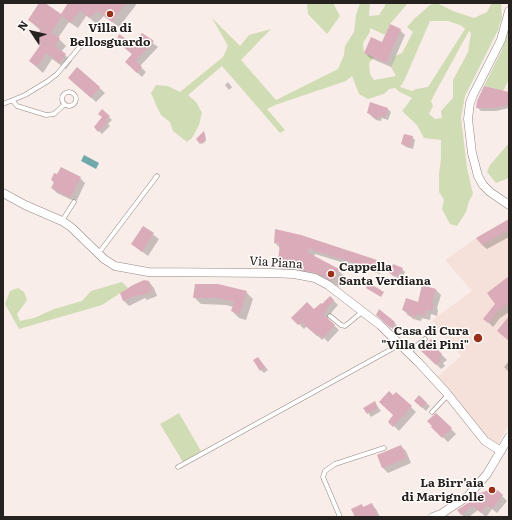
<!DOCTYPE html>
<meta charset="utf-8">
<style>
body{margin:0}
#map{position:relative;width:512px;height:520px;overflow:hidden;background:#f9ede9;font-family:Literata,serif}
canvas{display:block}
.frame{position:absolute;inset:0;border:4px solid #262220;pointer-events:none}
.north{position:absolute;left:12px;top:12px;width:40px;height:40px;-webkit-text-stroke:3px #fffdfc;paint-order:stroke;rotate:305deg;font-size:11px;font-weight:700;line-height:16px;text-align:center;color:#262220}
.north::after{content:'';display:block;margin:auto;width:14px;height:18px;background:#262220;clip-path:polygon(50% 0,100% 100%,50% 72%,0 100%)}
</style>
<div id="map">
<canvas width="512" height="520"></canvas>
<div class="frame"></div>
<div class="north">N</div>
</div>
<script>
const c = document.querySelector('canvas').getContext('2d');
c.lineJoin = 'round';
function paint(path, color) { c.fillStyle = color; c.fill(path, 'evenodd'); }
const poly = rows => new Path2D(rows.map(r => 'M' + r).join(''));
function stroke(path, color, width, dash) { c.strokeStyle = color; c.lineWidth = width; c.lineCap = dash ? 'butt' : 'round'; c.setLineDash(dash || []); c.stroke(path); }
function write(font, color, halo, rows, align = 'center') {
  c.font = font + ' Literata,serif'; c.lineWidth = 3; c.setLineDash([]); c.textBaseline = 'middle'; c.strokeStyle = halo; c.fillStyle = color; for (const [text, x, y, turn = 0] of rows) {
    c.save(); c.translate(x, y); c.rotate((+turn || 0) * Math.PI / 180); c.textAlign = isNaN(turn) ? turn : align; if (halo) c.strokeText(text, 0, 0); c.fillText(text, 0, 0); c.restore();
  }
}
paint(poly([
 [509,219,509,424,498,444,489,440,435,379,461,356,432,320,472,291,445,260,476,238]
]), '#f5e1d9');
paint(poly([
 [307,3,333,3,340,16,327,34,308,14],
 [360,3,370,3,369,16,379,15,385,6,385,3,408,3,390,24,385,35,370,28,370,32,363,43,364,53,374,57,369,63,370,74,374,80,396,76,391,67,395,56,402,53,413,32,407,27,414,19,430,5,437,3,453,11,474,18,487,12,492,3,501,3,502,17,498,30,465,96,461,118,467,168,473,194,469,201,466,212,457,226,450,224,442,209,444,200,439,192,439,174,441,159,441,140,424,138,417,125,402,111,412,98,400,92,395,88,389,89,384,94,368,99,359,94,352,76,346,81,275,105,267,109,285,130,280,133,222,66,188,95,196,102,202,113,199,125,192,138,187,142,173,131,170,122,161,115,156,105,151,93,156,85,168,86,180,92,223,57,228,46,212,18,240,46,249,35,271,29,241,60,276,100,338,69,344,55,345,46,354,32,356,15],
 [430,21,448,21,460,25,465,29,428,87,416,89,412,91,400,87,404,81],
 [469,31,471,33,468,52,453,80,453,98,441,111,442,118,435,119,429,114,433,106,431,101,435,93],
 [509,29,509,79,503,91,484,86,502,50],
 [509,143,509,178,496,183,487,172,490,165],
 [122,282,128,288,102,305,19,329,5,304,10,291,18,288,24,292,27,300,17,314,20,321,34,318,54,309,82,301,91,291],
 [179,413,201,451,183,462,160,424]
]), '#d0dcb4');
paint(poly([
 [84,155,99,163,96,169,81,161]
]), '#71a8ac');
paint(poly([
 [40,3,43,3,62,15,70,3,135,3,136,5,119,27,104,16,96,24,87,15,78,28,69,22,58,38,66,46,61,52,72,61,66,69,52,59,43,73,30,61,41,45,35,39,41,31,29,20],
 [400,30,405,35,391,67,370,58,365,53,382,43],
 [142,35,158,47,140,66,146,72,142,77,131,67,133,55,117,41,133,46],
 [78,68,105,93,96,102,74,82],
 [228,82,232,87,229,90,225,85],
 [509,93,509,108,496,111,481,111,478,108],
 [388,109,391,112,388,120,382,118,381,121,376,120,368,113],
 [102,110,112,120,108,124,110,126,102,134,95,127,103,118],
 [204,132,206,141,202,144,197,139],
 [412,137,415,140,413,149,406,147,402,144],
 [80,178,85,183,76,202,57,193,52,188,54,183,52,180],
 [509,220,509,237,487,249,482,245],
 [143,227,159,239,148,256,132,244],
 [275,243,376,261,382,267,380,274,315,254,314,257,338,270,344,276,339,287,323,278,284,274,278,267,280,248],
 [402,269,405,272,402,279,393,276,390,273],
 [509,277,509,312,500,318,493,327,485,319,496,304],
 [149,282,154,288,157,296,147,300,145,298,129,306,124,301,121,294],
 [423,287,436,290,441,295,437,308,438,310,437,316,431,314,430,320,422,318,421,321,413,319,403,310,418,303],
 [246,292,253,299,246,320,239,318,232,311,233,307,226,305,201,304,194,297],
 [330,297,338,305,331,313,332,314,327,319,339,330,328,342,324,338,322,340,307,326,304,329,293,318,314,311,322,305],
 [380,318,394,322,397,326,394,330],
 [431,341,440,349,438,351,447,360,443,363,445,366,441,369,422,350],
 [258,358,268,370,264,373,261,370],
 [509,361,509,372,504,367],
 [396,393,416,412,399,431,389,421,394,415,393,397],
 [419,397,430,406,426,411,416,401],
 [375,403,381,411,371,417,365,408],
 [436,414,456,434,448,442,432,427],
 [401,446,406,451,411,463,388,473,383,468,378,456],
 [495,489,507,501,497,513,492,509,486,517,478,510,469,517,464,517,458,510],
 [371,504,376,509,380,517,356,517,361,505,364,508]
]), '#0003');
paint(poly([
 [39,3,45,3,61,14,68,3,126,3,112,22,97,11,89,18,80,10,71,23,62,16,51,33,60,38,55,46,66,54,60,63,46,53,37,67,29,61,41,44,34,39,41,29,28,20],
 [390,24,401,29,386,63,364,53,371,37,382,42],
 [142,33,154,41,136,61,142,67,137,73,125,62,132,54,116,41,119,34,133,44],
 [77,67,100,87,91,98,68,78],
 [484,86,509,92,509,105,493,108,476,108,477,101],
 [370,102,388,108,385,118,378,115,378,119,372,117,372,115,367,113],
 [102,109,110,116,106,120,108,122,98,132,94,127,102,117,98,114],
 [204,131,206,139,200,144,196,139],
 [404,134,413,136,410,147,401,144],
 [61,167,81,177,70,198,51,188,54,182,51,180,54,173,57,174],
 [509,219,509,230,482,245,476,238],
 [143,226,154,233,142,252,131,244],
 [275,229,301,235,377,260,374,269,309,249,307,252,339,269,332,281,316,273,295,269,277,268,280,244,274,243],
 [393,264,403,268,398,277,389,273],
 [509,276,509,303,500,310,499,309,488,323,483,319,495,304,487,293],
 [144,280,149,281,152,291,141,296,140,294,123,301,120,293,133,285],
 [369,283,384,292,381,297,366,288],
 [195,284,218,284,247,291,240,314,231,311,234,302,218,298,193,298],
 [422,285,436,289,432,303,434,304,432,311,426,310,425,316,417,314,416,317,407,315,408,312,402,310,406,298,418,302],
 [330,296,334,300,327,308,328,309,323,314,335,325,323,338,318,334,317,336,301,322,298,325,291,318,307,302,314,309,321,303,322,304],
 [379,309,395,322,391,328,376,315],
 [509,316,509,341,497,331],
 [431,339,436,344,434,346,442,354,439,358,441,360,436,365,420,350],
 [258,357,265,367,260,371,253,360],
 [389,391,393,395,396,392,412,406,393,427,388,422,393,415,379,402],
 [419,395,427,403,422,408,414,401],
 [375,401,378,408,367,414,363,408],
 [436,413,452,428,442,438,431,427,432,426,427,421],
 [401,445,407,458,382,468,377,455],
 [495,488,503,495,492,509,487,505,481,513,473,506,461,515,457,510,471,501,477,494],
 [372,503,378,517,355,517,351,509,362,504,363,507]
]), '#daabb9');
const service = poly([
 '62 99a7 7 0 1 1 14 0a7 7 0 1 1-14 0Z',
 [13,101,17,106,46,115,54,114,65,104],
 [3,104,25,95,48,81,57,74,83,43],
 [62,221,74,202],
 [98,254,157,176],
 [330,316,341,325,345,326,362,312],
 [409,352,425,339],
 [432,412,448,395],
 [178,467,399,345],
 [340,517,323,477,325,471,335,464,384,448]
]);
const minor = poly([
 [509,11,501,40,473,95,470,103,468,119,472,153,478,176,483,185,490,192,509,205],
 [3,193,25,205,62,221,71,227,104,259,115,266,148,272,270,273,294,274,315,278,328,285,380,325,418,362,445,391,485,441,501,451],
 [433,517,441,514,468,496,487,474,509,437]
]);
stroke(service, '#928884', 5);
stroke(minor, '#928884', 9);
stroke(service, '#fff', 4);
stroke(minor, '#fff', 8);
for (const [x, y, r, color] of [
 [110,14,4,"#993019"],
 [331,274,4,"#993019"],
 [478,338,5,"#993019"],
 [492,490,4,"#993019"]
]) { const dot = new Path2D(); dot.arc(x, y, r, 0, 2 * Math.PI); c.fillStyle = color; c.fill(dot); stroke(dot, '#fffdfc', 1.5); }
write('bold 12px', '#262220', '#fffdfc', [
 ["Villa di",110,28,"center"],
 ["Bellosguardo",110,42,"center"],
 ["Cappella",339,267,"left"],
 ["Santa Verdiana",339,281,"left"],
 ["Casa di Cura",469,331],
 ["\"Villa dei Pini\"",469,345],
 ["La Birr’aia",484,483],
 ["di Marignolle",484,497]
], 'right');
write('12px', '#262220', '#fffdfc', [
 ["Via Piana",276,263,4]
]);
</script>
